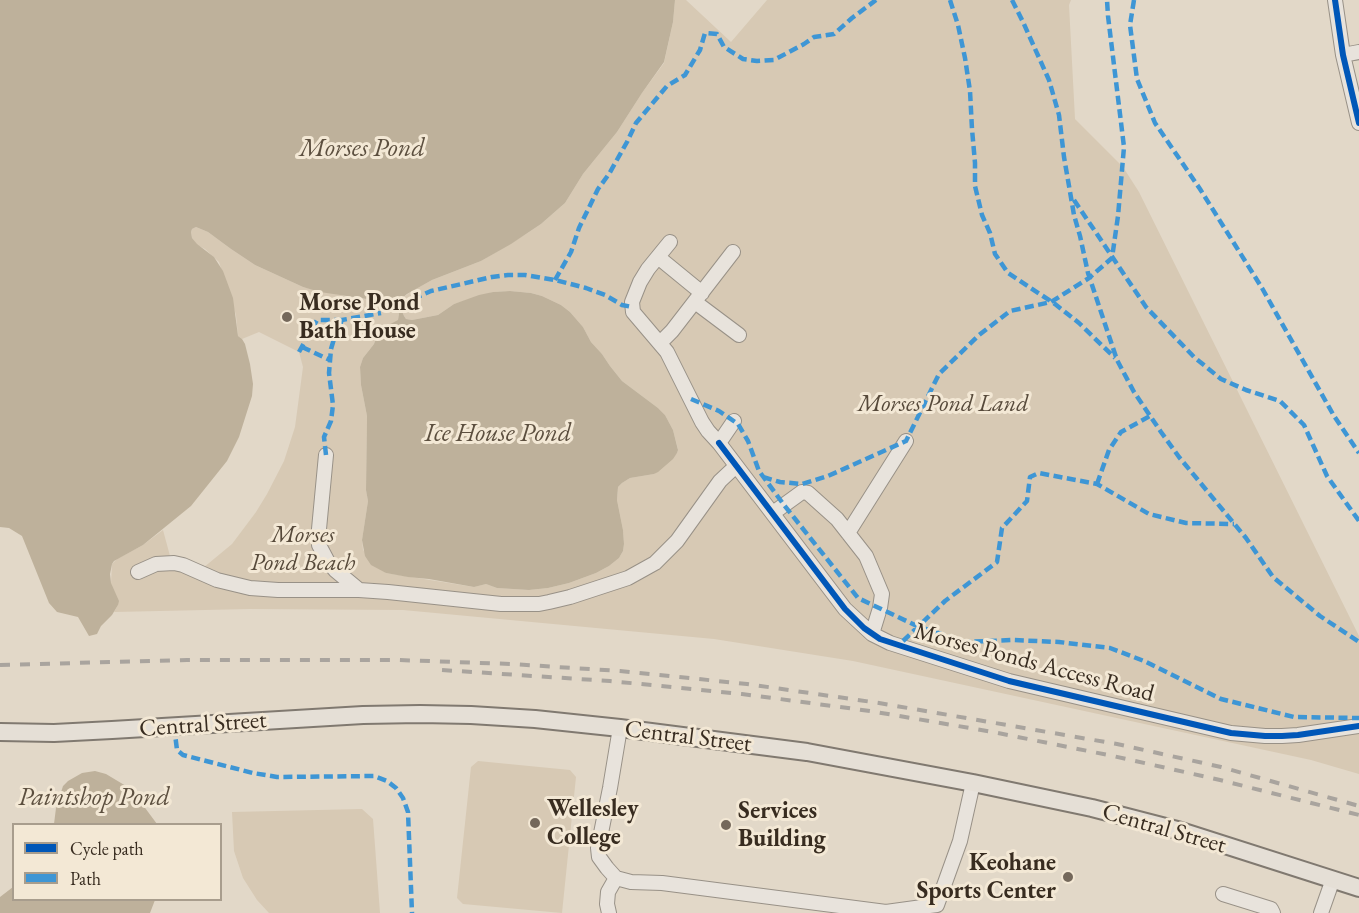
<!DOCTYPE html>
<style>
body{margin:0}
#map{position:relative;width:1359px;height:913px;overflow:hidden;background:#e2d8c8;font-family:"EB Garamond",serif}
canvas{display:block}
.legend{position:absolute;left:12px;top:823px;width:210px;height:78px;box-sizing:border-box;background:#f3e8d5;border:2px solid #a89d8d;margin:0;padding:8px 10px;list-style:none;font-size:18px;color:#382c20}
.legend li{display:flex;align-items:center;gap:12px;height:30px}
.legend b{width:30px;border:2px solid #a89d8d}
</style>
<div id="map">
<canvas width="1359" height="913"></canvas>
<ul class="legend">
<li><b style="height:8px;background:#0057b8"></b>Cycle path</li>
<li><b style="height:8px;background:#3e96d5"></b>Path</li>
</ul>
</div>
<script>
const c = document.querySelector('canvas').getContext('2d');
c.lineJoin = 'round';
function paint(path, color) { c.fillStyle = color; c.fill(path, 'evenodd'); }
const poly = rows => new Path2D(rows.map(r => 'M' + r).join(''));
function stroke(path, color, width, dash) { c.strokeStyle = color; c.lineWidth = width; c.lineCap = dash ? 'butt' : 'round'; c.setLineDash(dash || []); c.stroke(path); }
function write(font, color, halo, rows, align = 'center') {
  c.font = font + ' "EB Garamond",serif'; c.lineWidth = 6; c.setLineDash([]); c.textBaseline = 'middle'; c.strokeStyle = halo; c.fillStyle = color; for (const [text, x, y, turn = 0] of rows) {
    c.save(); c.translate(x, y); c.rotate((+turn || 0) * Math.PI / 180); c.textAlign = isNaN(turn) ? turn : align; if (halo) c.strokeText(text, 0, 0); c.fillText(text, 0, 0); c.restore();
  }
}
paint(poly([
 [675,0,686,0,731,42,767,0,1071,0,1069,5,1075,119,1123,167,1139,192,1359,636,1359,774,1311,760,853,661,714,639,403,610,250,609,114,612,118,605,111,584,112,564,117,559,143,545,163,530,170,556,203,568,232,544,256,512,267,494,284,461,295,427,303,367,299,352,259,332,242,339,238,336,236,315,219,262,205,249,197,245,192,238,191,232,192,229,196,227,208,232,231,249,255,265,303,287,350,297,380,301,393,305,397,308,399,314,398,321,379,330,374,344,363,358,360,367,361,385,367,416,366,490,368,501,362,540,363,550,386,573,474,587,486,584,497,588,529,590,548,588,569,583,596,573,609,566,619,558,623,551,624,544,623,530,617,500,618,487,622,483,630,478,654,474,677,453,678,449,673,430,665,415,658,408,622,381,610,366,602,354,591,342,583,327,570,312,561,305,542,296,531,293,510,291,493,292,454,304,438,315,412,320,406,319,404,316,399,304,401,299,412,291,432,280,481,261,526,234,541,224,565,203,583,174,617,132,642,93,664,63,673,22],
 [478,761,570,770,576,777,562,913,463,904,457,898,471,767],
 [362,809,373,819,380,913,269,913,257,900,243,878,234,851,232,812]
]), '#d7c9b4');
paint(poly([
 [0,0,675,0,673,22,664,62,642,93,617,132,583,174,565,203,541,224,511,244,481,261,432,280,407,294,401,299,399,304,404,316,406,319,412,320,438,315,454,304,479,295,493,292,510,291,531,293,542,296,561,305,570,312,583,327,591,342,602,354,610,366,622,381,658,408,665,415,673,430,678,450,677,453,673,459,658,472,654,474,630,478,622,483,618,487,617,500,623,530,624,544,623,551,619,558,609,566,596,573,569,583,548,588,529,590,497,588,486,584,474,587,429,579,408,577,386,573,371,565,365,556,362,540,368,501,366,490,367,416,361,385,360,367,363,358,374,344,379,330,398,320,399,314,397,308,393,305,380,301,320,292,303,287,255,265,231,249,208,232,196,227,192,229,191,232,192,238,197,244,214,257,223,271,233,298,238,336,242,339,245,344,250,364,253,384,252,396,239,437,227,461,191,506,143,545,114,561,112,564,110,574,111,583,119,601,118,605,112,615,101,626,97,634,89,636,78,617,57,612,49,603,22,536,9,528,0,527],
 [95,771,106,774,126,786,137,797,157,824,54,824,56,808,63,786,68,781,82,773],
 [13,887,14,900,155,900,150,913,0,913,0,897]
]), '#beb19b');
const minor = poly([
 [1335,0,1343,55,1359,123],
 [1343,55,1359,52],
 [670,242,648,269,640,282,632,302,633,312,667,352,702,422,708,431,719,443,845,609,872,634,890,643,1009,681,1231,733,1265,736,1282,736,1298,735,1359,726],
 [658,257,702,293],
 [695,302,739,335],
 [660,343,672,331,733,252],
 [719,443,734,421],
 [326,455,319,529,319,545,328,562,335,570,359,590],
 [773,513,802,492,808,493,837,519,866,556,882,594,880,608,872,634],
 [848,533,906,441],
 [138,572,156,564,174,563,183,565,217,580,250,588,278,590,359,590,388,592,501,604,539,604,549,602,570,597,628,578,655,563,677,541,720,481,736,466],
 [620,728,610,788,598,848,599,857,607,868,616,878,631,882,662,883,886,912,937,905,960,841,973,783],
 [1223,894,1271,909,1273,913],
 [609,913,607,904,608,892,616,878],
 [1321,913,1333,879]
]);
const major = poly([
 [0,732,54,733,112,730,363,715,420,714,471,715,535,719,620,728,807,752,973,783,1092,808,1181,831,1359,888]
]);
stroke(minor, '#989187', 16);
stroke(major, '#807970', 20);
stroke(minor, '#e8e3dc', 14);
stroke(major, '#e5dfd6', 16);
stroke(poly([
 [0,665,187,660,399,660,511,664,620,671,747,684,879,703,1117,744,1221,767,1359,806],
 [442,670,610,681,742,694,870,711,993,732,1113,756,1220,780,1359,815]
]), '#a9a49e', 4, [10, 10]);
stroke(poly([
 [950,0,958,25,965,58,970,91,972,129,975,163,975,186,982,215,990,233,995,254,1008,273,1055,304,1079,323,1115,358],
 [1012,0,1023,22,1049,80,1059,115,1064,157,1074,215,1080,236,1088,273,1117,360,1134,392,1161,432,1179,457,1246,538,1273,577,1320,616,1359,642],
 [1134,0,1130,25,1137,79,1155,123,1200,189,1262,288,1334,416,1359,453],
 [1074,200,1146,307,1194,357,1221,379,1246,390,1280,401,1304,425,1327,476,1359,521],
 [555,280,571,252,579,228,598,189,609,174,627,142,636,123,667,86,685,75,700,50,705,33,717,34,724,47,743,59,757,61,774,60,804,44,814,37,834,34,852,18,876,0],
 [413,299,431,291,492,277,508,275,525,275,555,280,586,288,605,295,622,305,632,307],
 [302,347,330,360],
 [299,352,317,320,342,320],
 [691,399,719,411,738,424,748,441,759,471,784,505,858,598,917,626,965,642,1012,640,1059,642,1110,648,1144,661,1221,699,1294,717,1359,718],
 [326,455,324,437,331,421,333,405,329,373,331,349,334,339,342,320,381,313],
 [763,477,780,482,802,484,828,476,906,441,939,374,979,335,1010,311,1051,302,1089,278,1112,258,1118,216,1124,147,1108,16,1107,0],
 [1097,484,1109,450,1121,432,1150,416],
 [903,641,945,601,997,562,1002,528,1027,501,1030,477,1039,473,1097,484,1149,514,1186,523,1234,524],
 [174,726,177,750,183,755,253,773,277,777,374,776,387,781,396,788,403,798,408,812,412,913]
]), '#3e96d5', 4.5, [9, 4.5]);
stroke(poly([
 [1335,0,1343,55,1359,123],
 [719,443,845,609,864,628,880,639,1009,681,1231,733,1265,736,1282,736,1298,735,1359,726]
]), '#0057b8', 6);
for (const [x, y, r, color] of [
 [287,317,6,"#74685b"],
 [535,823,6,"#74685b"],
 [726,825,6,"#74685b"],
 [1068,877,6,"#74685b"]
]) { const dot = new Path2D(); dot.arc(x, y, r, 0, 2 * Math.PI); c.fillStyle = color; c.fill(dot); stroke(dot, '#f3e8d5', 2); }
write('bold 24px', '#382c20', '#f3e8d5', [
 ["Morse Pond",299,303],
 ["Bath House",299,331],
 ["Wellesley",547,809],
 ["College",547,837],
 ["Services",738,811],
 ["Building",738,839],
 ["Keohane",1056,863,"right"],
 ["Sports Center",1056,891,"right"]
], 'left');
write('italic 24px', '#56493a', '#f3e8d5', [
 ["Morses Pond Land",943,404],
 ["Morses",303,535],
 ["Pond Beach",303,563]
]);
write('24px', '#382c20', '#f3e8d5', [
 ["Morses Ponds Access Road",1034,663,15],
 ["Central Street",203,725,-4],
 ["Central Street",688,737,7],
 ["Central Street",1164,829,16]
]);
write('italic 26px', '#5c4f3f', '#f3e8d5', [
 ["Morses Pond",362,149],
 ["Ice House Pond",498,434],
 ["Paintshop Pond",94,798]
]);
</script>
